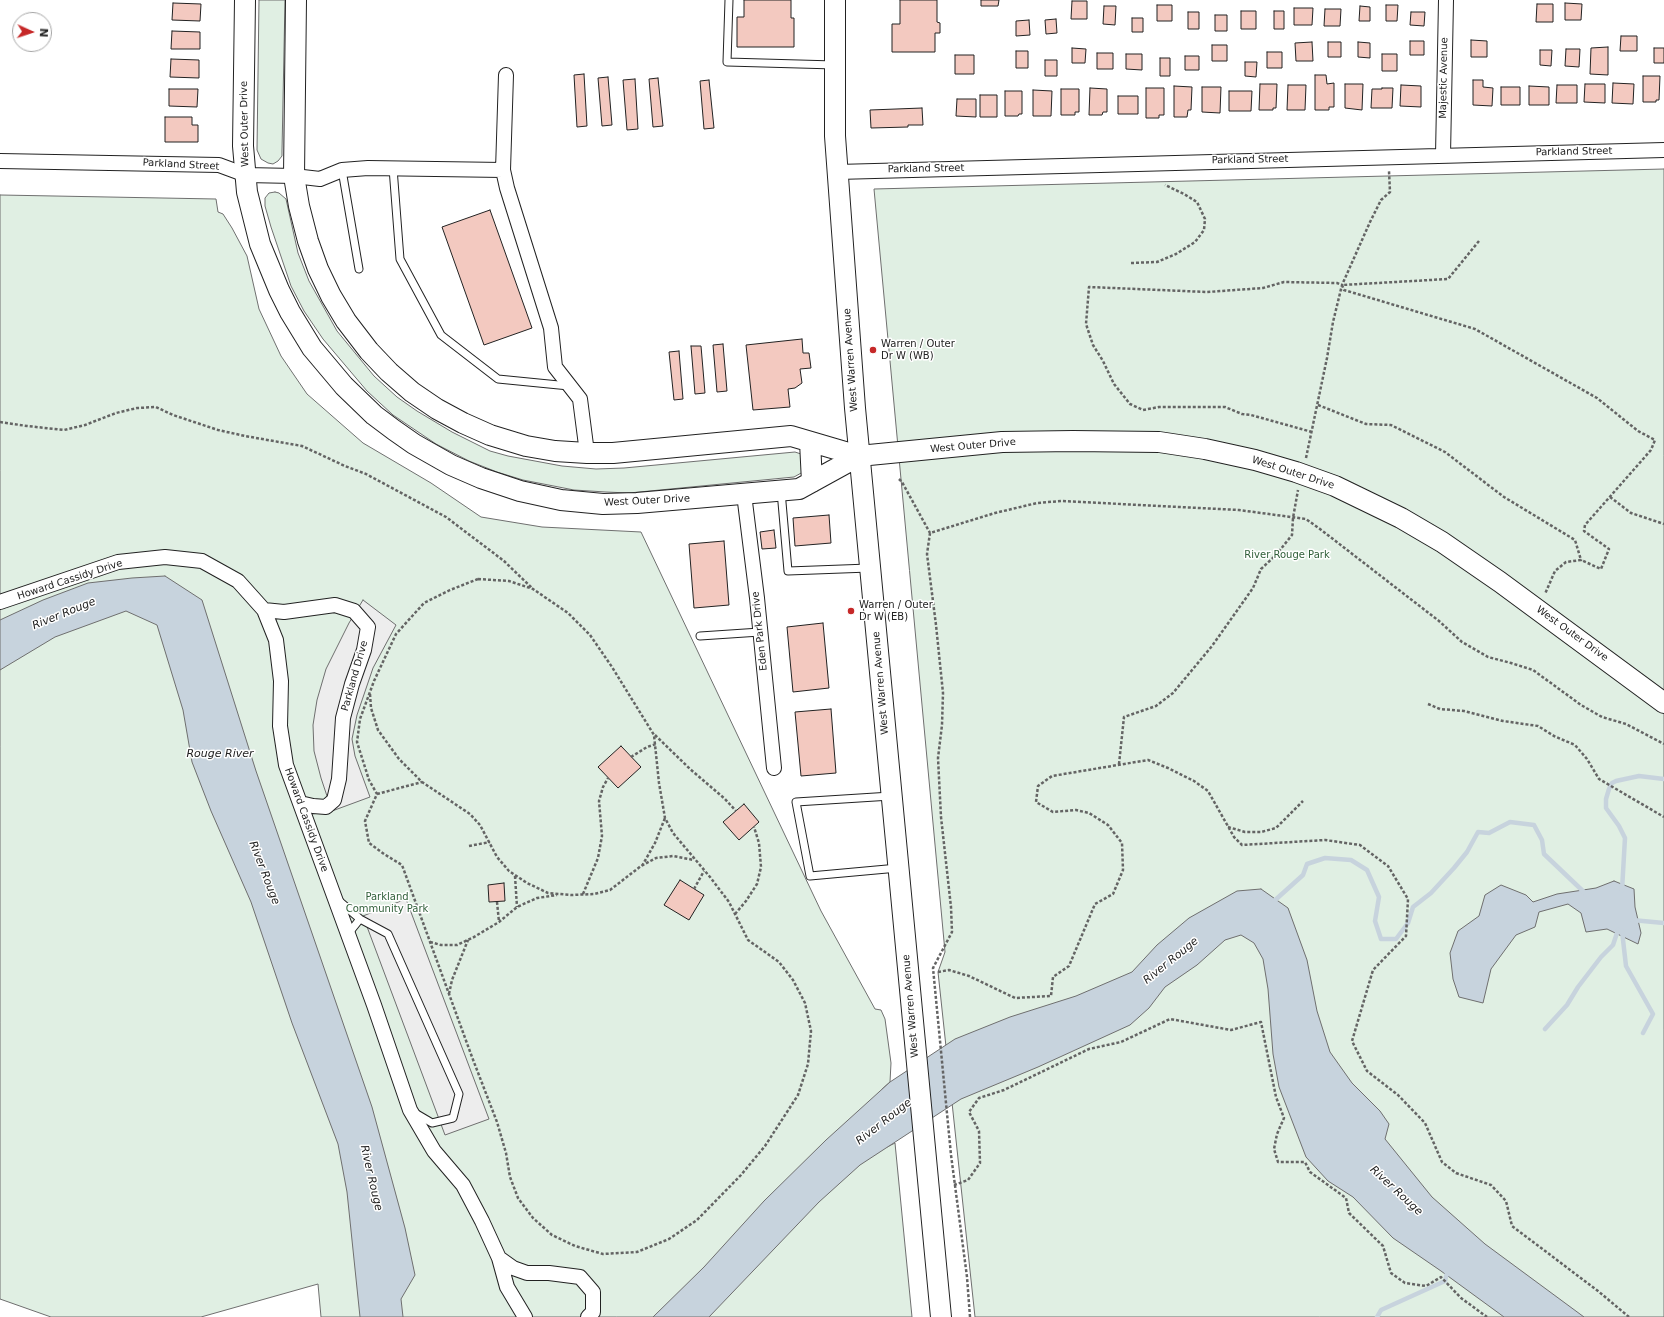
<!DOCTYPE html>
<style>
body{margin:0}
#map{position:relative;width:1664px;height:1317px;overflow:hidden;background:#fff;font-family:"DejaVu Sans",sans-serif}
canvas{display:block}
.north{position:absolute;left:12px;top:12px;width:40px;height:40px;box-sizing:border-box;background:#fff;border:1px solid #a7a7a7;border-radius:50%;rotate:93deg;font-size:11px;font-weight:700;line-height:16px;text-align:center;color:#222}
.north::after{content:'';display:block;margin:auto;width:14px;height:18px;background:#c62828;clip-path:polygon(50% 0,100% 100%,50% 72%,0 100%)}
</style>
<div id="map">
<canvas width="1664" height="1317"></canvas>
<div class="north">N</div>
</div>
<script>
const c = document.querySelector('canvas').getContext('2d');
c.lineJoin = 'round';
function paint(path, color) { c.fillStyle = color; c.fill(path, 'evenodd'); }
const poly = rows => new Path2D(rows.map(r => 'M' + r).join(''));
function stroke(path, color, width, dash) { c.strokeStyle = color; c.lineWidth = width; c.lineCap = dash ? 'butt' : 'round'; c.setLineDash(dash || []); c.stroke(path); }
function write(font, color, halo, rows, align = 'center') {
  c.font = font + ' "DejaVu Sans",sans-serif'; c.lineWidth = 3; c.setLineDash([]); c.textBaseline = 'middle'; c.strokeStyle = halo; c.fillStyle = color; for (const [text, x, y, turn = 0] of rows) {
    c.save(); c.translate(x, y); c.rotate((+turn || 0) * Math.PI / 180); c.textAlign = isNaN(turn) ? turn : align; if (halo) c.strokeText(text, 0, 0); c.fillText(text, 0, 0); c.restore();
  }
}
const green = poly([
 [259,0,285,0,282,151,282,156,278,161,273,164,268,163,261,159,257,150,259,0],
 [1664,169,1664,1317,975,1317,938,972,945,952,874,189,1664,169],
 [275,192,279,193,286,199,298,253,309,281,337,331,374,376,397,397,417,411,452,432,490,451,508,456,562,466,596,469,624,468,795,452,801,454,803,472,794,477,629,493,606,492,574,490,523,480,497,472,469,461,436,444,393,415,367,391,323,339,304,311,291,286,271,227,265,206,265,198,269,193,275,192],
 [0,195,216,199,218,212,223,214,232,228,247,256,259,309,281,356,307,394,363,443,431,483,481,517,542,527,641,532,821,911,875,1009,881,1010,885,1019,891,1063,890,1082,882,1089,887,1147,895,1143,912,1317,321,1317,318,1284,201,1317,51,1317,0,1299,0,195]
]);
paint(green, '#e0efe3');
stroke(green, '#6f6f6f', 1);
const parking = poly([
 [363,600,396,625,373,668,357,715,352,739,355,756,370,797,332,811,321,778,314,751,313,725,317,700,326,669,349,623,363,600],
 [406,899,489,1119,445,1135,363,916,406,899]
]);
paint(parking, '#ededed');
stroke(parking, '#6f6f6f', 1);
const water = poly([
 [165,576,202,600,256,771,372,1107,405,1228,415,1275,401,1299,403,1317,360,1317,347,1192,338,1144,292,1023,251,902,211,811,192,762,183,710,157,625,126,611,55,637,0,670,0,620,43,600,88,583,132,578,165,576],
 [1614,881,1634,889,1635,907,1641,933,1638,944,1607,929,1586,932,1581,913,1568,904,1539,912,1535,927,1516,935,1491,969,1483,1003,1459,997,1453,979,1450,953,1458,931,1479,916,1485,895,1501,885,1526,895,1533,902,1557,894,1596,888,1614,881],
 [1261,889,1288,908,1307,960,1317,1011,1330,1052,1352,1083,1380,1111,1389,1124,1385,1139,1432,1197,1485,1244,1584,1317,1504,1317,1441,1271,1393,1238,1353,1197,1328,1181,1306,1157,1279,1087,1273,1054,1268,989,1263,959,1254,943,1241,935,1225,940,1197,965,1165,987,1149,1008,1130,1025,1038,1067,961,1099,860,1165,819,1202,709,1317,653,1317,704,1267,764,1201,826,1140,890,1082,955,1039,1010,1017,1076,996,1132,972,1157,945,1189,918,1237,891,1261,889]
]);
paint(water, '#c7d3dd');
stroke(water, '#6f6f6f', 1);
stroke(poly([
 [1622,890,1625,838,1619,826,1606,808,1606,799,1609,789,1612,783,1616,781,1639,776,1664,779],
 [1273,902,1303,875,1307,864,1325,858,1351,860,1367,870,1379,897,1375,921,1381,939,1396,939,1408,923,1413,907,1431,893,1454,868,1467,852,1478,832,1489,833,1510,822,1534,825,1542,840,1544,854,1586,894],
 [1632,920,1664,923],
 [1622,931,1626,966,1653,1014,1643,1033],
 [1545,1029,1567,1005,1578,987,1601,957,1613,945,1618,930],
 [1377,1317,1381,1310,1445,1281,1448,1269]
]), '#c7d3dd', 4.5);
const building = poly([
 [744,0,791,0,791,18,794,18,794,47,737,47,737,17,744,17,744,0],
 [900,0,937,0,937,22,940,23,940,33,935,33,935,52,892,52,892,24,900,24,900,0],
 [981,0,999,0,998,6,981,6,981,0],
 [1072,1,1087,1,1087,19,1071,19,1072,1],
 [173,3,201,4,200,21,172,20,173,3],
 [1565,3,1582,4,1581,20,1565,20,1565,3],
 [1537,4,1553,4,1553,22,1536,22,1537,4],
 [1157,5,1172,5,1172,21,1157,21,1157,5],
 [1386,5,1398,5,1397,21,1386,21,1386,5],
 [1104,6,1116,6,1115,25,1103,24,1104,6],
 [1360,6,1370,7,1370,21,1359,21,1360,6],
 [1294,8,1313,8,1312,25,1294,25,1294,8],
 [1325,9,1341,9,1340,26,1324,26,1325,9],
 [1241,11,1256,11,1256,29,1241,29,1241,11],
 [1274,11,1284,11,1284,29,1274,29,1274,11],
 [1188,12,1199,12,1199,29,1188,29,1188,12],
 [1411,12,1425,12,1424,26,1410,25,1411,12],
 [1215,15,1227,15,1227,31,1215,31,1215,15],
 [1132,18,1143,18,1143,32,1132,32,1132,18],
 [1056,19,1057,33,1046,34,1045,20,1056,19],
 [1029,20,1030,35,1016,36,1016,21,1029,20],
 [172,31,200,32,200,49,171,49,172,31],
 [1621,36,1637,36,1637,51,1620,51,1621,36],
 [1471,40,1487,41,1487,57,1471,57,1471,40],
 [1410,41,1424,41,1424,55,1410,55,1410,41],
 [1312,42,1313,61,1296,61,1295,43,1312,42],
 [1328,42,1341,42,1341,57,1328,57,1328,42],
 [1358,42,1370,43,1370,58,1358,57,1358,42],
 [1212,45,1227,45,1227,61,1212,61,1212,45],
 [1608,47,1608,75,1590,74,1591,48,1608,47],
 [1072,48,1086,49,1085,63,1072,63,1072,48],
 [1654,48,1664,48,1664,63,1654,63,1654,48],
 [1566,49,1580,49,1579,67,1565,66,1566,49],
 [1540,50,1552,50,1551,66,1540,65,1540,50],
 [1016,51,1028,51,1028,68,1016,68,1016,51],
 [1267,52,1282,52,1282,68,1267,68,1267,52],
 [1097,53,1113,53,1113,69,1097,69,1097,53],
 [1126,54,1142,54,1142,70,1126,69,1126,54],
 [1382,54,1397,54,1397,71,1382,71,1382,54],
 [955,55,974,55,974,74,955,74,955,55],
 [1185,56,1199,56,1199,70,1185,70,1185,56],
 [1160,58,1170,58,1170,76,1160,76,1160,58],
 [171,59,199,60,199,78,170,77,171,59],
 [1045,60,1057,60,1057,76,1045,76,1045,60],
 [1245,62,1257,62,1256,77,1245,76,1245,62],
 [584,74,587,126,577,127,574,75,584,74],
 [1315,75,1326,75,1327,84,1334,83,1334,107,1329,107,1329,110,1315,110,1315,75],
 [1643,76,1660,76,1659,100,1656,100,1656,102,1643,102,1643,76],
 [608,77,612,125,602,126,598,78,608,77],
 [658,78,663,126,653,127,649,79,658,78],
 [635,79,638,129,627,130,623,80,635,79],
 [709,80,714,128,704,129,700,81,709,80],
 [1473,80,1483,80,1483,87,1493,88,1492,106,1473,105,1473,80],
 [1613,83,1634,84,1633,104,1612,103,1613,83],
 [1260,84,1277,84,1276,108,1273,108,1273,110,1259,110,1260,84],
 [1345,84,1363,84,1362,110,1345,108,1345,84],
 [1585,84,1605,84,1605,103,1584,102,1585,84],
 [1288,85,1306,85,1305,110,1287,110,1288,85],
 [1401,85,1421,86,1421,107,1400,106,1401,85],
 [1557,85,1577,85,1577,103,1556,103,1557,85],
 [1174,86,1192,87,1191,110,1188,110,1187,117,1174,117,1174,86],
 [1529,86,1549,87,1549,105,1529,105,1529,86],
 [1202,87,1221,87,1220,113,1202,112,1202,87],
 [1501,87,1520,87,1520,105,1501,105,1501,87],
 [1090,88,1107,89,1107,112,1103,112,1102,115,1089,115,1090,88],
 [1146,88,1164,88,1164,115,1159,115,1159,118,1146,118,1146,88],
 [1382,88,1393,88,1392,108,1371,108,1372,89,1382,89,1382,88],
 [169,89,198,89,197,107,169,106,169,89],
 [1061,89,1079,89,1079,112,1075,112,1075,115,1061,115,1061,89],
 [1033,90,1052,91,1051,116,1033,116,1033,90],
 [1005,91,1022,91,1022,114,1019,114,1018,116,1005,116,1005,91],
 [1229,91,1252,91,1251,111,1229,111,1229,91],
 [980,95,997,95,997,117,980,117,980,95],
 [1118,96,1138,96,1138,114,1118,114,1118,96],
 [957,99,976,99,976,117,956,116,957,99],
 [922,108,923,125,908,125,908,127,871,128,870,110,922,108],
 [165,117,192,117,192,125,198,125,198,142,165,142,165,117],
 [490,210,532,328,484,345,442,227,490,210],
 [802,339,803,353,809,353,811,368,800,369,802,383,795,388,788,389,790,407,753,410,746,345,802,339],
 [723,344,727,391,717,392,713,345,723,344],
 [691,346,701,346,705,393,695,394,691,346],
 [679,351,683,399,674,400,669,352,679,351],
 [829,515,831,543,795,546,793,518,829,515],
 [774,530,776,548,762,549,760,532,774,530],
 [724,541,729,605,694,608,689,544,724,541],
 [823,623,829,688,793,692,787,627,823,623],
 [831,709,836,773,801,776,795,712,831,709],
 [621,746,641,767,618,788,598,767,621,746],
 [744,804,759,822,739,840,723,822,744,804],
 [680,880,704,895,689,920,664,905,680,880],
 [504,883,505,901,489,902,488,885,504,883]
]);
paint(building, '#f3c9c0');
stroke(building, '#222', 1);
const lane = poly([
 [729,0,727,62,835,65],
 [393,168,400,259,441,335,498,379,569,386],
 [342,170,359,269],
 [781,491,788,571,869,568],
 [700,636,760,632],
 [891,796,796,802,810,876,898,868],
 [338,900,360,919,388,934,459,1094,453,1118,432,1123,415,1113],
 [348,934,360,919]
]);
const street = poly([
 [506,75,503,170,507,188,551,328,555,367,580,399,587,453],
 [1443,155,1446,0],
 [0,161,219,165,246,175,294,176,320,179,342,170,368,168,503,170],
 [837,172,1664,150],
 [744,494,757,598,774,768],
 [0,602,118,562,165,557,202,561,238,581,264,610,276,640,281,681,280,726,286,765,374,1005,410,1110,434,1151,463,1185,482,1221,499,1258,507,1287,525,1317],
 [264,610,284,612,335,605,354,611,368,627,364,650,352,684,343,718,339,779,334,800,326,807,313,806,300,803],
 [499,1258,513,1268,527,1273,549,1273,580,1277,593,1292,593,1312,588,1317]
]);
const secondary = poly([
 [245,0,243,146,247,192,260,244,279,290,290,312,312,348,344,386,374,415,394,430,414,444,451,465,481,478,520,491,561,500,603,504,637,503,799,489,859,456],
 [296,0,294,176,299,206,308,241,318,269,331,296,346,321,369,351,389,372,412,392,437,409,463,423,490,435,526,446,555,451,587,453,613,453,791,436,859,456,1002,442,1073,441,1159,442,1205,449,1255,460,1296,472,1335,486,1401,518,1442,542,1500,582,1664,703],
 [835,0,835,136,855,408,941,1317],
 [810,442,812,482]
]);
stroke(lane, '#222', 9);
stroke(street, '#222', 16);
stroke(secondary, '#222', 22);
stroke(poly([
 [1479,241,1448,279,1342,285,1344,290,1475,329,1597,398,1638,431,1655,440,1651,450,1585,525,1584,531,1609,549,1601,569,1581,560],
 [1131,263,1157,262,1176,254,1195,242,1204,230,1205,219,1197,202,1184,194,1165,185],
 [1318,405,1366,424,1391,425,1445,452,1504,497,1575,540,1581,560,1566,562,1555,571,1545,594],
 [0,422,27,426,64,430,85,425,116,413,137,408,156,407,173,415,218,430,245,436,302,446,345,466,366,474,446,517,504,561,532,588],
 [1312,432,1251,415,1242,414,1225,407,1159,407,1143,410,1130,404,1114,384,1103,361,1093,345,1086,324,1089,287,1207,292,1263,288,1284,282,1337,283,1342,285],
 [1306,458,1327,358,1333,322,1342,285,1370,222,1381,200,1390,192,1389,171],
 [899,479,902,482,930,533],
 [1610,497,1631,513,1664,524],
 [478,579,509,581,533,589,568,613,590,635,612,667,654,735,659,783,665,818,673,833,710,877,729,902,748,940,779,962,793,980,805,1003,811,1031,808,1064,798,1095,765,1146,741,1175,697,1220,669,1239,637,1252,603,1254,575,1246,552,1235,533,1218,518,1198,510,1177,506,1153,497,1122,472,1057,402,865,384,854,369,843,365,821,377,794,369,780,357,742,360,719,374,681,396,634,424,603,450,590,478,579],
 [370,694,371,708,378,730,399,759,422,782,470,814,480,825,497,857,509,871,527,883,548,893,571,895,594,894,610,890,641,866,656,858,673,856,694,860],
 [1428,704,1440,709,1464,711,1503,721,1538,726,1554,736,1575,745,1587,759,1599,779,1664,817],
 [655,735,690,769,725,799,736,811],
 [631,757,647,747,656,744],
 [1119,764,1124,717,1156,706,1173,693,1212,646,1253,588,1261,569,1276,555,1292,535,1293,518,1298,490],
 [377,794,422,782],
 [1228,827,1245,832,1261,832,1276,828,1303,801],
 [469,846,490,842],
 [642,866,655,843,665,818],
 [515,876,517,907],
 [694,889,704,871],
 [583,894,598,858,602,836,599,801,603,787,608,778],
 [497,902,499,922],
 [735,914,746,901,757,884,761,867,759,843,754,827],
 [430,942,441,945,457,945,474,937,499,922,517,907,537,898,557,895],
 [938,972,949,970,969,976,1015,998,1051,996,1053,977,1069,966,1095,904,1113,894,1123,870,1122,843,1108,825,1089,813,1076,810,1053,812,1036,802,1038,786,1052,776,1148,760,1168,768,1194,781,1208,791,1234,837,1242,845,1325,840,1360,845,1388,866,1408,899,1406,936,1373,970,1352,1041,1367,1071,1398,1095,1425,1123,1442,1162,1456,1173,1491,1185,1506,1201,1512,1226,1598,1291,1629,1317],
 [449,994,452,980,468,940],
 [954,1185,968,1180,980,1163,979,1131,969,1112,979,1098,1004,1090,1089,1049,1121,1042,1170,1019,1231,1030,1261,1022,1276,1097,1284,1118,1277,1134,1274,1149,1278,1162,1305,1162,1310,1172,1346,1198,1349,1213,1383,1246,1391,1273,1405,1283,1426,1286,1441,1277,1461,1298,1487,1317],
 [970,1317,967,1277,951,1155,933,968,952,932,951,907,941,817,938,758,942,725,943,693,936,625,927,554,930,533,995,513,1037,503,1061,501,1239,510,1306,519,1320,529,1439,621,1462,642,1488,657,1511,663,1533,670,1581,705,1602,717,1626,724,1664,744]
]), '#646464', 2.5, [3, 2]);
stroke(lane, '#fff', 7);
stroke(street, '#fff', 14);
stroke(secondary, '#fff', 20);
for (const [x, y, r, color] of [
 [873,350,4,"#c62828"],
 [851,611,4,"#c62828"]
]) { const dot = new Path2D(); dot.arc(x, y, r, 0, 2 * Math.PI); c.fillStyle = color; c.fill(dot); stroke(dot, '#fff', 1.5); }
write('10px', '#222', '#fff', [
 ["Majestic Avenue",1444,78,-89],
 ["West Outer Drive",245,124,-91],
 ["Parkland Street",1574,152,-1],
 ["Parkland Street",1250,160,-1],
 ["Parkland Street",181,165,3],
 ["Parkland Street",926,169,-1],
 ["West Warren Avenue",851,360,-94],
 ["West Outer Drive",973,446,-5],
 ["West Outer Drive",1293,473,18],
 ["West Outer Drive",647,501,-3],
 ["Howard Cassidy Drive",70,580,-18],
 ["Eden Park Drive",760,631,-96],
 ["West Outer Drive",1572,634,36],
 ["Parkland Drive",355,676,-74],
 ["West Warren Avenue",881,683,-95],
 ["Howard Cassidy Drive",306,820,70],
 ["West Warren Avenue",911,1006,-95]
]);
write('10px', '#222', '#fff', [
 ["Warren / Outer",881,344],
 ["Dr W (WB)",881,356],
 ["Warren / Outer",859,605],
 ["Dr W (EB)",859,617]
], 'left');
write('10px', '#2f5e38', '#fff', [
 ["River Rouge Park",1287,555],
 ["Parkland",387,897],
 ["Community Park",387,909]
]);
write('italic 11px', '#222', '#fff', [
 ["River Rouge",64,614,-22],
 ["Rouge River",220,754],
 ["River Rouge",264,873,69],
 ["River Rouge",1171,961,-39],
 ["River Rouge",884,1122,-38],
 ["River Rouge",371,1178,77],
 ["River Rouge",1396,1191,43]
]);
</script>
